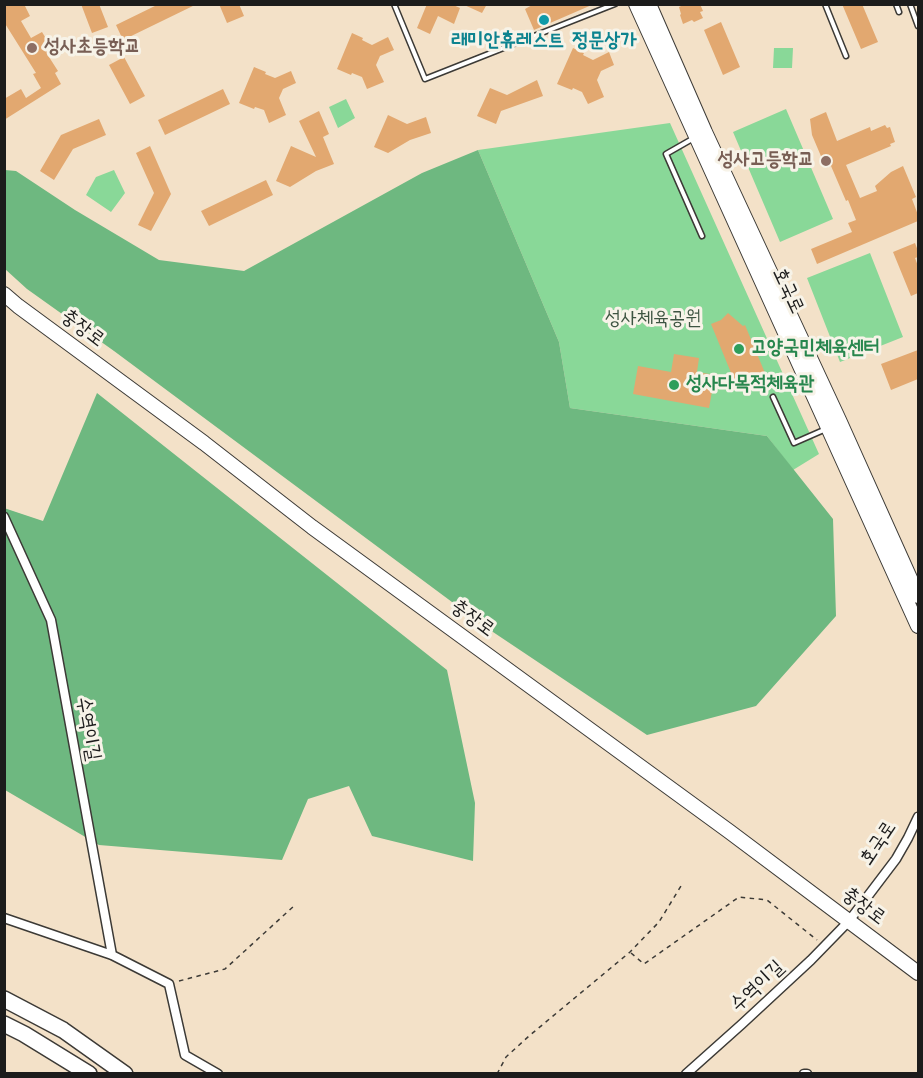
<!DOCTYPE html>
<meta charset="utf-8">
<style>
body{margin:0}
#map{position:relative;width:923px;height:1078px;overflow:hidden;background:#f3e1c8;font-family:"Architects Daughter",sans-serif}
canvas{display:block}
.frame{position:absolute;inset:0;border:6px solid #1c1c1c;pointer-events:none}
</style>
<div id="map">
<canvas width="923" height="1078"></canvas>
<div class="frame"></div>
</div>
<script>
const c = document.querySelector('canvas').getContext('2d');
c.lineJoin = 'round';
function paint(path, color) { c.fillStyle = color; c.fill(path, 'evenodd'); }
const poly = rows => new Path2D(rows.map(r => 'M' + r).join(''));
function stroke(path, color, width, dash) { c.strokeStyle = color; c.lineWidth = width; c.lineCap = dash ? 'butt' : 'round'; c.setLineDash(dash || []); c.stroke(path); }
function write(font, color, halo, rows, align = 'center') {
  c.font = font + ' "Architects Daughter","Poor Story",sans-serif'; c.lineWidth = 6; c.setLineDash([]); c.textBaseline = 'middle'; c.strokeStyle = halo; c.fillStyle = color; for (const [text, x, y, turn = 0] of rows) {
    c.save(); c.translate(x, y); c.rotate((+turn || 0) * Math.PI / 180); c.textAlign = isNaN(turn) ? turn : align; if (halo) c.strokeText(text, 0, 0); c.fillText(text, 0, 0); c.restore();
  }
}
paint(poly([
 [774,48,793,48,792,68,773,68],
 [346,99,355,118,338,128,329,107],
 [786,109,833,219,780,242,733,132],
 [670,123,819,454,793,470,767,436,570,408,559,342,478,150],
 [114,170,125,193,111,212,86,195,96,177],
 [870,253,903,337,840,362,807,278]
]), '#89d898');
paint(poly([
 [478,150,559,342,570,408,767,436,833,519,836,616,756,706,647,735,487,628,114,351,27,289,5,269,5,170,16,171,75,210,159,260,244,271,422,173],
 [97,393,447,670,475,803,473,861,372,836,349,786,308,799,282,860,99,845,5,790,4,508,43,521]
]), '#6eb880');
paint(poly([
 [4,4,24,4,30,16,21,21,31,38,42,32,55,53,49,57,58,71,55,73,61,84,4,120,4,99,21,89,26,98,41,88,33,74,36,73,4,22],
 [81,4,99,4,108,27,92,33],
 [159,4,197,4,123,40,116,25],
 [219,4,239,4,244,16,227,23],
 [427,4,451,4,460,8,454,24,438,16,430,34,417,28],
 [462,4,487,4,482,13],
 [534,4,594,4,534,30,525,9],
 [685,4,700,4,703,11,700,12,703,18,694,22,692,20,683,24,680,15,681,14,679,7],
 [842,4,862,4,878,42,861,49],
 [721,22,740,67,723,75,704,30],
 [352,33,363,38,362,40,372,45,388,37,394,50,380,56,376,65,384,82,367,89,362,77,352,73,351,75,337,69],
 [573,48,584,53,583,55,593,60,609,52,614,65,601,71,597,80,604,97,588,104,582,92,573,88,572,90,557,84],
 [124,57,145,96,130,104,109,65],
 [254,67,266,72,265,74,275,78,291,71,296,83,283,89,279,98,286,115,269,123,264,110,255,107,254,109,239,103],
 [537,80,543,96,501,111,496,124,477,116,490,88,507,95],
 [223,89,230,104,165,135,158,120],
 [319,111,329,134,323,137,334,164,316,171,290,187,276,181,291,146,316,157,299,121],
 [826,112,837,141,870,127,871,131,885,125,887,128,890,127,895,142,890,144,891,146,846,165,860,198,877,191,875,186,891,172,903,166,916,197,912,199,918,215,918,221,817,264,811,249,852,232,848,223,856,220,848,200,846,201,831,166,826,168,812,135,810,119],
 [388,115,407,124,426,117,431,133,410,140,388,153,374,147],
 [99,119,106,135,73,149,54,180,40,171,61,135],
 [150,146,171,194,151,231,138,225,154,193,136,153],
 [266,180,273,195,209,226,201,211],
 [915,243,918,251,918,257,915,258,918,266,918,293,911,296,893,252],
 [728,313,743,326,745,325,765,373,736,385,711,324,721,320],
 [918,350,918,379,891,390,881,364],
 [674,354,699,358,697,372,715,375,709,408,633,394,638,366,671,372]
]), '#e2a870');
const lane = poly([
 [394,4,425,79,615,4],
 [825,4,846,56],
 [896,4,899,12],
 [910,4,918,26],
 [694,138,666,154,702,236],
 [773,397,794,443,826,429]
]);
const street = poly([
 [4,517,51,620,112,955],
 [4,918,112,955,169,984,185,1055,218,1074],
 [686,1074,742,1024,811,960,849,921,896,859,908,838,918,817],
 [804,1074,807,1074]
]);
const primary = poly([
 [636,4,918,626],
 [649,4,705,132,839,420,918,596],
 [4,294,18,306,204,443,312,527,730,832,918,973]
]);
const highway = poly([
 [4,999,63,1030,125,1074],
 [4,1024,24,1034,89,1074]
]);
stroke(lane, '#3c3a36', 7);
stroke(street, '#3c3a36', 11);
stroke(primary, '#3c3a36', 16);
stroke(highway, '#3c3a36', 18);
stroke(poly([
 [631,953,644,964,739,897,767,900,817,940],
 [179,981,225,969,295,905],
 [497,1074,506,1057,529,1036,630,952,659,922,681,886]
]), '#3c3a36', 1.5, [4.5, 4.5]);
stroke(lane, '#fff', 4);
stroke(street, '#fff', 8);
stroke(primary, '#fff', 14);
stroke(highway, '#fff', 15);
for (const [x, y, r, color] of [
 [544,20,6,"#0f9aa8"],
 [32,48,6,"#8d6e63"],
 [826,161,6,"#8d6e63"],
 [739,349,6,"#2e9e5b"],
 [674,385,6,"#2e9e5b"]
]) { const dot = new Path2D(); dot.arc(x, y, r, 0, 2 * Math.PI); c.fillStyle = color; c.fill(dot); stroke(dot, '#f7f3e8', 2); }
write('bold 20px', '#0d838f', '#f7f3e8', [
 ["래미안휴레스트 정문상가",544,42]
]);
write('bold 20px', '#785e54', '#f7f3e8', [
 ["성사초등학교",44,48],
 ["성사고등학교",814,161,"right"]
], 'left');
write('20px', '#1c1c1c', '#f7f3e8', [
 ["호국로",787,291,65],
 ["충장로",82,329,37],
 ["충장로",472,619,36],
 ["수역이길",87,729,80],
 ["호국로",879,844,-56],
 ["충장로",863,907,37],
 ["수역이길",758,987,-43]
]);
write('20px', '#3d5441', '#f7f3e8', [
 ["성사체육공원",653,320]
]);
write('bold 20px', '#27864d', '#f7f3e8', [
 ["고양국민체육센터",751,349],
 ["성사다목적체육관",686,385]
], 'left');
</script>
